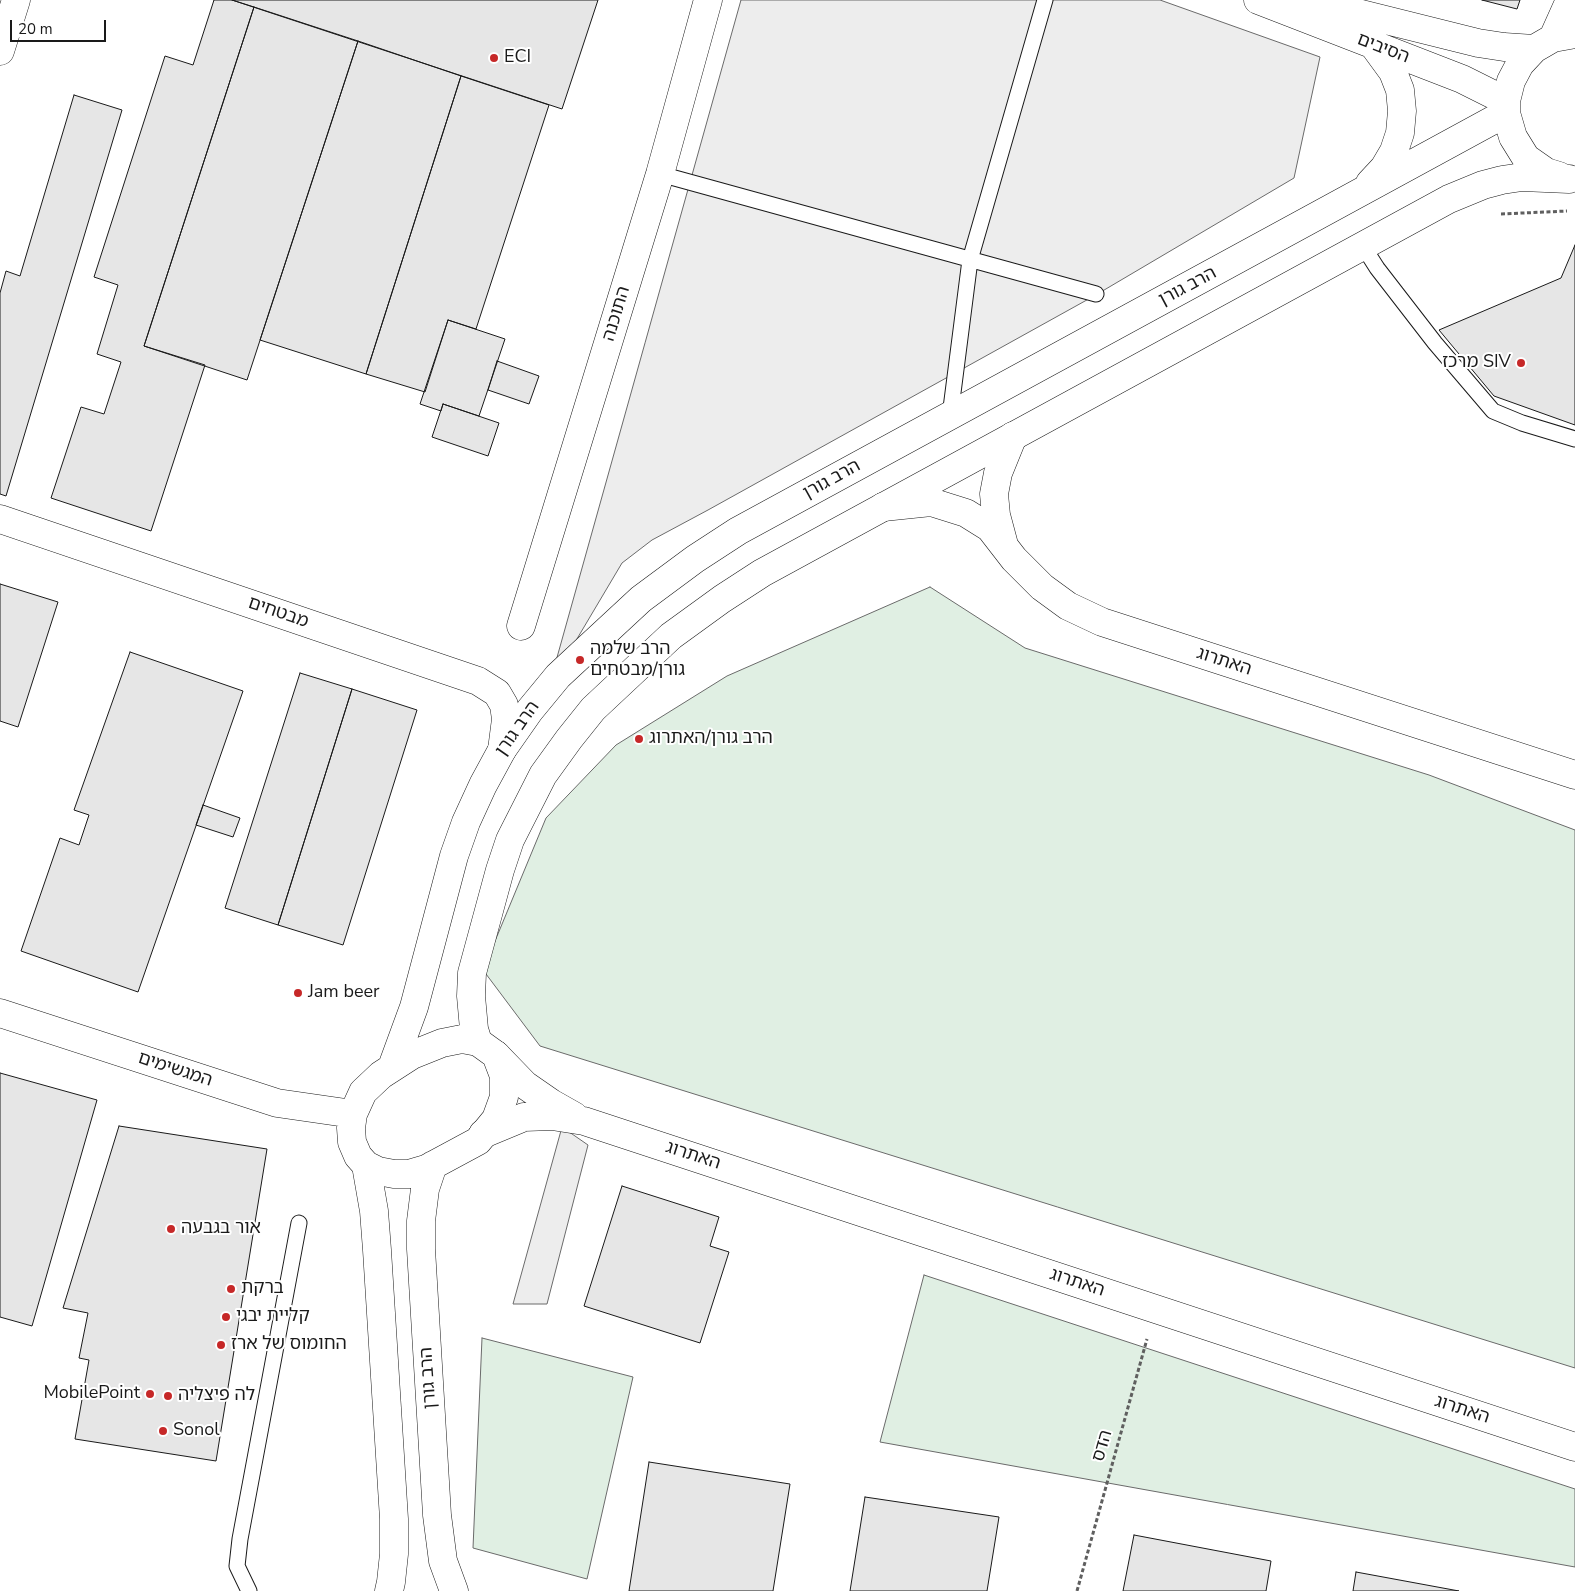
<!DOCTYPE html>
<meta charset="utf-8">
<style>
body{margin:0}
#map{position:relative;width:1575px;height:1591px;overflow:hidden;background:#fff;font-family:"Nunito Sans",sans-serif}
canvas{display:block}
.scale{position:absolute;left:10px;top:20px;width:96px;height:22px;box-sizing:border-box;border:2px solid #1a1a1a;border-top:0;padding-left:6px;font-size:15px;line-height:18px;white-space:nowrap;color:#1a1a1a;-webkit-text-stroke:4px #fff;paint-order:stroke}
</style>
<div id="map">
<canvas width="1575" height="1591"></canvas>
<div class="scale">20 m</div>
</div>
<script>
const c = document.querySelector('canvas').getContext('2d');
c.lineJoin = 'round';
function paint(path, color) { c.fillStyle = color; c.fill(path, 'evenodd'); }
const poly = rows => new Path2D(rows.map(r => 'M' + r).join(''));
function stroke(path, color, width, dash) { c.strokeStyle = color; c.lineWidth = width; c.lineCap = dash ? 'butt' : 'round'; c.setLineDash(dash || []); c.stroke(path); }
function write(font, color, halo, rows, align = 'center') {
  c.font = font + ' "Nunito Sans","Noto Sans Hebrew",sans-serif'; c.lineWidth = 4; c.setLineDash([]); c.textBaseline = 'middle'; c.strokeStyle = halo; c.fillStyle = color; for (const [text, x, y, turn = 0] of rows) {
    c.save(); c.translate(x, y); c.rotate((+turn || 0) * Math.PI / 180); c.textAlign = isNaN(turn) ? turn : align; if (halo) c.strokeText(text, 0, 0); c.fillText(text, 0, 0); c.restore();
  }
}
const green = poly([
 [930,587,1025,648,1429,775,1575,830,1575,1368,540,1046,483,970,546,818,616,745,727,676,930,587],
 [924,1275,1575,1489,1575,1567,880,1442,924,1275],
 [482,1338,633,1377,587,1579,473,1548,482,1338]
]);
paint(green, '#e0efe3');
stroke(green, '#6a6a6a', 1);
const parking = poly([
 [741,0,1160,0,1320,57,1294,178,1094,296,708,510,652,540,622,563,549,686,741,0],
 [562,1127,588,1145,547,1304,513,1304,562,1127]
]);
paint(parking, '#ededed');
stroke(parking, '#6a6a6a', 1);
const building = poly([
 [214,0,232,0,254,7,144,346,205,365,151,531,51,498,81,407,104,414,121,362,97,354,118,285,94,277,165,56,193,65,214,0],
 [232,0,598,0,562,109,232,0],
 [1482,0,1520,0,1517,9,1482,0],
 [254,7,358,41,247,380,144,346,254,7],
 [358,41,461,76,366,374,260,340,358,41],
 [461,76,549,105,476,329,448,320,425,392,366,374,461,76],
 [74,95,122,110,6,496,0,494,0,293,6,271,20,276,74,95],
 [1575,245,1575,425,1494,396,1439,330,1561,278,1575,245],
 [448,320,505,339,479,416,443,404,441,411,420,404,448,320],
 [497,361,539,376,529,404,488,390,497,361],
 [443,404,499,423,488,456,432,437,443,404],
 [0,584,58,602,18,727,0,721,0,584],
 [130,652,243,691,138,992,21,951,60,838,79,845,89,815,74,810,130,652],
 [300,673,352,689,278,925,225,908,300,673],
 [352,689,417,710,343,945,278,925,352,689],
 [203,805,240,818,233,837,196,825,203,805],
 [0,1073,97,1100,32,1326,0,1317,0,1073],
 [119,1126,267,1149,216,1461,75,1439,89,1360,79,1358,88,1313,63,1308,119,1126],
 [622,1186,719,1217,710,1246,729,1252,700,1343,584,1306,622,1186],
 [649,1462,790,1484,773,1591,629,1591,649,1462],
 [865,1497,999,1517,987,1591,850,1591,865,1497],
 [1134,1535,1271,1561,1266,1591,1123,1591,1134,1535],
 [1356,1572,1459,1591,1353,1591,1356,1572]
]);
paint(building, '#e6e6e6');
stroke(building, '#1a1a1a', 1);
const lane = poly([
 [660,174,1096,294],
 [1363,246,1377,268,1435,343,1493,411,1522,423,1575,439],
 [950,416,970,260,1045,0],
 [249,1591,237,1566,240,1539,299,1223]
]);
const street = poly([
 [0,51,16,0],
 [883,507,931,502,966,513,990,528,1014,559,1042,587,1068,606,1102,622,1575,775],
 [0,519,478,681,497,693,504,705,506,719,502,750],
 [1004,545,996,515,994,494,998,473,1013,436],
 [521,626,660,174,708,0],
 [496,1055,525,1085,551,1103,574,1116],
 [483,1134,524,1117,552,1116,584,1121,1575,1447]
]);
const secondary = poly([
 [1258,0,1462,79,1506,101],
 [1305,0,1478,43,1504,47,1534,49],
 [1553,38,1570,0],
 [1559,176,1546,172,1526,158,1513,137,1506,113,1506,101,1511,81,1520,64,1534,49,1553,38,1575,34],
 [1370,183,1384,168,1394,151,1400,133,1402,111,1400,90,1393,72,1374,46],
 [0,1013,277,1103,353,1114],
 [462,1039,478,1042,496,1055,504,1076,504,1097,496,1119,478,1141,426,1169,409,1174,394,1174,378,1171,366,1165,358,1156,352,1142,351,1128,353,1114,363,1092,381,1075,412,1055,442,1043,462,1039],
 [478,1042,474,1029,471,996,472,973,500,870,510,840,543,775,569,739,593,709,671,636,722,599,762,573,1449,199,1483,185,1502,180,1522,177,1569,179],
 [392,1067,414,1007,454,856,466,822,483,785,502,750,530,710,558,676,641,599,695,559,738,531,1506,113],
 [366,1165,374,1211,377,1250,394,1519,394,1554,391,1582,389,1591],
 [433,1165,425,1189,421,1221,421,1249,437,1515,443,1561,454,1591]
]);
stroke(lane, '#1a1a1a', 17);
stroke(street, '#1a1a1a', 29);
stroke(secondary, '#1a1a1a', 29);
stroke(poly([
 [1501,214,1567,211],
 [1077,1591,1147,1339]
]), '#5f5f5f', 3, [4, 2.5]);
stroke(lane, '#fff', 15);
stroke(street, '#fff', 28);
stroke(secondary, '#fff', 28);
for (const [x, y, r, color] of [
 [494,58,5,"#c62828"],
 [1521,363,5,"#c62828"],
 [580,660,5,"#c62828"],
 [639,739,5,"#c62828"],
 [298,993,5,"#c62828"],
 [171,1229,5,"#c62828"],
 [231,1289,5,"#c62828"],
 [226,1317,5,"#c62828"],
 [221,1345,5,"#c62828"],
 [150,1394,5,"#c62828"],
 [168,1396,5,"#c62828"],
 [163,1431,5,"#c62828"]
]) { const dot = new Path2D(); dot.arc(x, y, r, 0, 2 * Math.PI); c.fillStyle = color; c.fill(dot); stroke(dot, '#fff', 2); }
write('18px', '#1a1a1a', '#fff', [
 ["הסיבים",1383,49,21],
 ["הרב גורן",1188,287,-28],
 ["התוכנה",617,314,-73],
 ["הרב גורן",832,480,-29],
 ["מבטחים",278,613,19],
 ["האתרוג",1224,662,18],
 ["הרב גורן",518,729,-55],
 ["המגשימים",175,1070,18],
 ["האתרוג",693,1156,18],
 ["האתרוג",1077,1283,18],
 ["הרב גורן",429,1378,-94],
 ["האתרוג",1462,1410,18],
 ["הדס",1103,1446,-74]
]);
write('18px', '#1a1a1a', '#fff', [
 ["ECI",504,58],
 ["מרכז SIV",1511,363,"right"],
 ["הרב שלמה",590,650],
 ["גורן/מבטחים",590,671],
 ["הרב גורן/האתרוג",649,739],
 ["Jam beer",308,993],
 ["אור בגבעה",181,1229],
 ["ברקת",241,1289],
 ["קליית יבגי",236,1317],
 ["החומוס של ארז",231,1345],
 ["MobilePoint",140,1394,"right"],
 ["לה פיצליה",178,1396],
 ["Sonol",173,1431]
], 'left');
</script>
